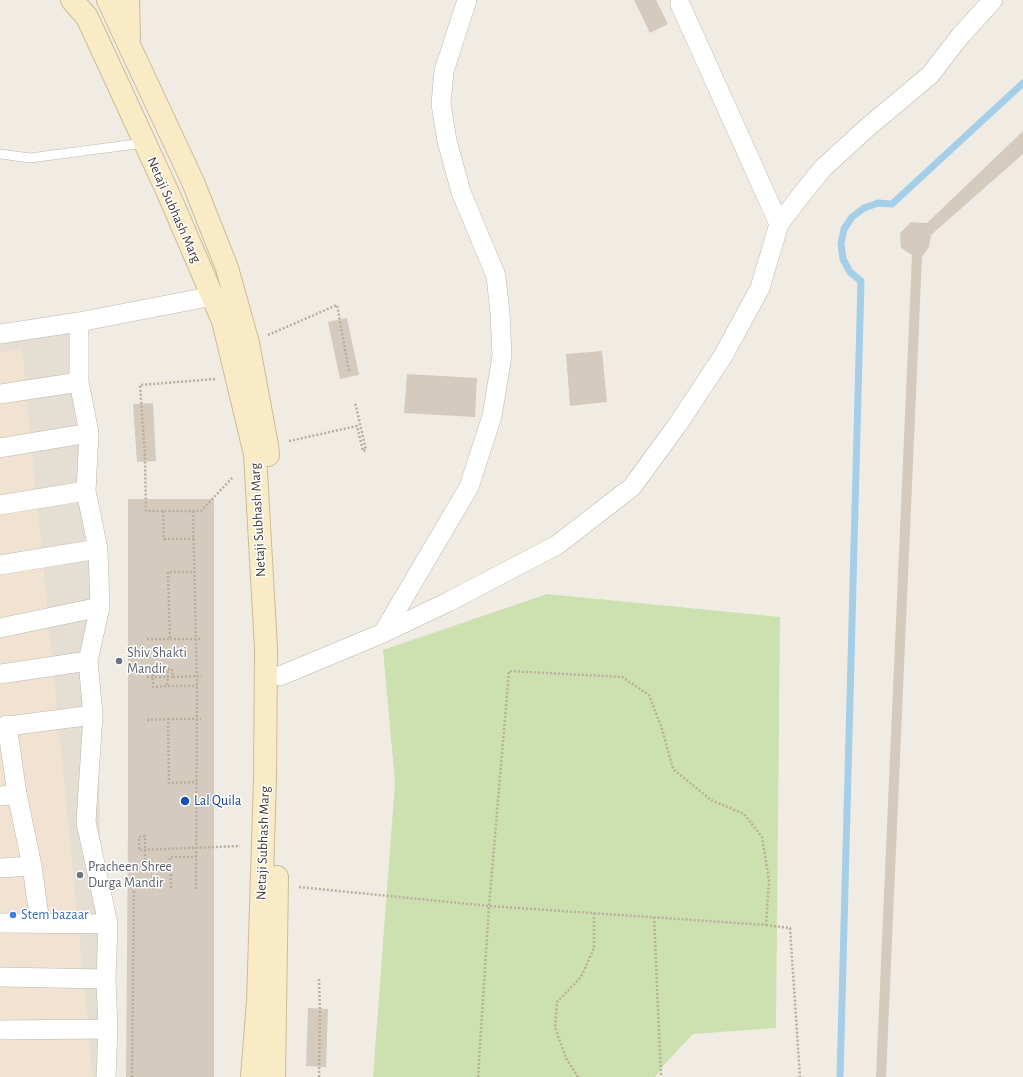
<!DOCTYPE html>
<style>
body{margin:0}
canvas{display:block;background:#f0ece4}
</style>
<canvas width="1023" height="1077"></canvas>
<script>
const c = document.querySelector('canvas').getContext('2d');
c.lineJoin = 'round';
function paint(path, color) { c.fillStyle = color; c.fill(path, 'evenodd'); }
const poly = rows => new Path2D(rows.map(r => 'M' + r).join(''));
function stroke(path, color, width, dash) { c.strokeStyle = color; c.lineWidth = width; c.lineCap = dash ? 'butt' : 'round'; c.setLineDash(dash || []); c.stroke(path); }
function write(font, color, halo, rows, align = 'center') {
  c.font = font + ' "Alegreya Sans",sans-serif'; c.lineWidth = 3; c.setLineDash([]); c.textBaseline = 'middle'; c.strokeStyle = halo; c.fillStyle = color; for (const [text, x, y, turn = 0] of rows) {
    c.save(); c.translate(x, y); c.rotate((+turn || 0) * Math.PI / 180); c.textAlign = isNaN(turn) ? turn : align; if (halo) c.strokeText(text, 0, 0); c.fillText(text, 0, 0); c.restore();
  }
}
paint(poly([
 [78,320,96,629,105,1077,0,1077,0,334]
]), '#e4ded3');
paint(poly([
 [22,348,93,1077,0,1077,0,352]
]), '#f1e2d1');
paint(poly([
 [547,594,780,617,776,1028,693,1034,664,1065,655,1077,373,1077,395,782,383,650]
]), '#cde1b0');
stroke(poly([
 [840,1077,861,281,850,272,843,259,841,244,844,229,852,217,864,208,878,203,892,204,1023,83]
]), '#a5cfe8', 7);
paint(poly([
 [634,0,656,0,668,24,650,33],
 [1023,131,1023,154,931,235,929,247,922,257,886,1077,876,1077,912,255,901,248,900,233,911,222,927,223],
 [347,318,359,375,340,379,328,322],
 [602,351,607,402,570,406,566,354],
 [407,374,477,378,475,417,404,413],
 [153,403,156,461,137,462,133,404],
 [128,499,214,499,214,1077,126,1077,128,827],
 [308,1008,328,1009,326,1067,306,1066]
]), '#d4cabe');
const lane = poly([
 [0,154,30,158,144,143]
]);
const street = poly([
 [680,4,779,224],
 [79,322,213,296],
 [0,334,79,322,79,382,89,433,86,491,98,549,100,607,88,661,93,715,86,822,108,924,106,979,108,1029,106,1077],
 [0,394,79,382],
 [0,448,89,433],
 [0,505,86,491],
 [0,565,98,549],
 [0,628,100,607],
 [383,633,469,487,492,416,502,356,500,313,496,276,461,192,447,141,441,104,444,71,467,0],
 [0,674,88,661],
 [280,676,383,633,448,602,557,545,632,487,678,424,723,356,760,288,779,224,802,194,823,168,868,127,930,75,961,35,993,0],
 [7,725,17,794,32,866,40,923],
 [0,727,93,715],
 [0,796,17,794],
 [0,868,32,866],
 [0,923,108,924],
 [0,977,106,979],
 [0,1030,108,1029]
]);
const secondary = poly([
 [72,0,87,17,169,195,223,321,255,454,266,648,265,779,258,1001,252,1077],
 [108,0,193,182,227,268,248,343,267,445,268,455],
 [128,0,129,37],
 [274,1077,277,877]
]);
stroke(lane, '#bdb6ab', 10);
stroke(street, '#bdb6ab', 20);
stroke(secondary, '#ccbd97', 24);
stroke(poly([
 [268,335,337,305,349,371],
 [215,379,140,385,145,457,146,511,201,511,233,477],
 [289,441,357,426,363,451,366,450,355,402],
 [163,511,164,539,195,539],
 [193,511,197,686,196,889],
 [147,639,170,639,168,572,195,572],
 [170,639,202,639],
 [140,671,153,671,153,687,167,686],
 [147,677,173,677,172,669,168,669,167,686,197,686],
 [173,677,202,676],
 [168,719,201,719],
 [147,720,168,719,169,783,197,782],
 [299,887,489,906,766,925,769,880,762,837,744,814,711,800,673,769,662,729,649,695,622,677,509,671,489,906,478,1077],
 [171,888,170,857,196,857],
 [153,889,152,861,145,861,145,836,139,837,139,850,240,846],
 [654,917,661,1077],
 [766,925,790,928,800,1077],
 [132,1077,134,889],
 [319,1077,320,1012,319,979],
 [578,1077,566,1058,555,1027,557,1002,581,977,594,948,594,913]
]), '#bbae9a', 2.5, [2, 2]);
stroke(lane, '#fff', 9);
stroke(street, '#fff', 19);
stroke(secondary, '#f9ebc6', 22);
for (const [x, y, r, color] of [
 [119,661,4,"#6b7280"],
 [185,801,5,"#1a4fb4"],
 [80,875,4,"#6b7280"],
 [13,915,4,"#3f7fe0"]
]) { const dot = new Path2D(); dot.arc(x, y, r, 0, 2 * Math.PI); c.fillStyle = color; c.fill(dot); stroke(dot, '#fff', 1.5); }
write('14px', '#423c35', '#fff', [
 ["Netaji Subhash Marg",174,210,66],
 ["Netaji Subhash Marg",258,520,-93],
 ["Netaji Subhash Marg",263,843,-88]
]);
write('14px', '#5b616d', '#fff', [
 ["Shiv Shakti",127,653],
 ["Mandir",127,669],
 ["Pracheen Shree",88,867],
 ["Durga Mandir",88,883]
], 'left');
write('14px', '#164399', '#fff', [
 ["Lal Quila",194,801]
], 'left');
write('14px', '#366cbe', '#fff', [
 ["Stem bazaar",21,915]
], 'left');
</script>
